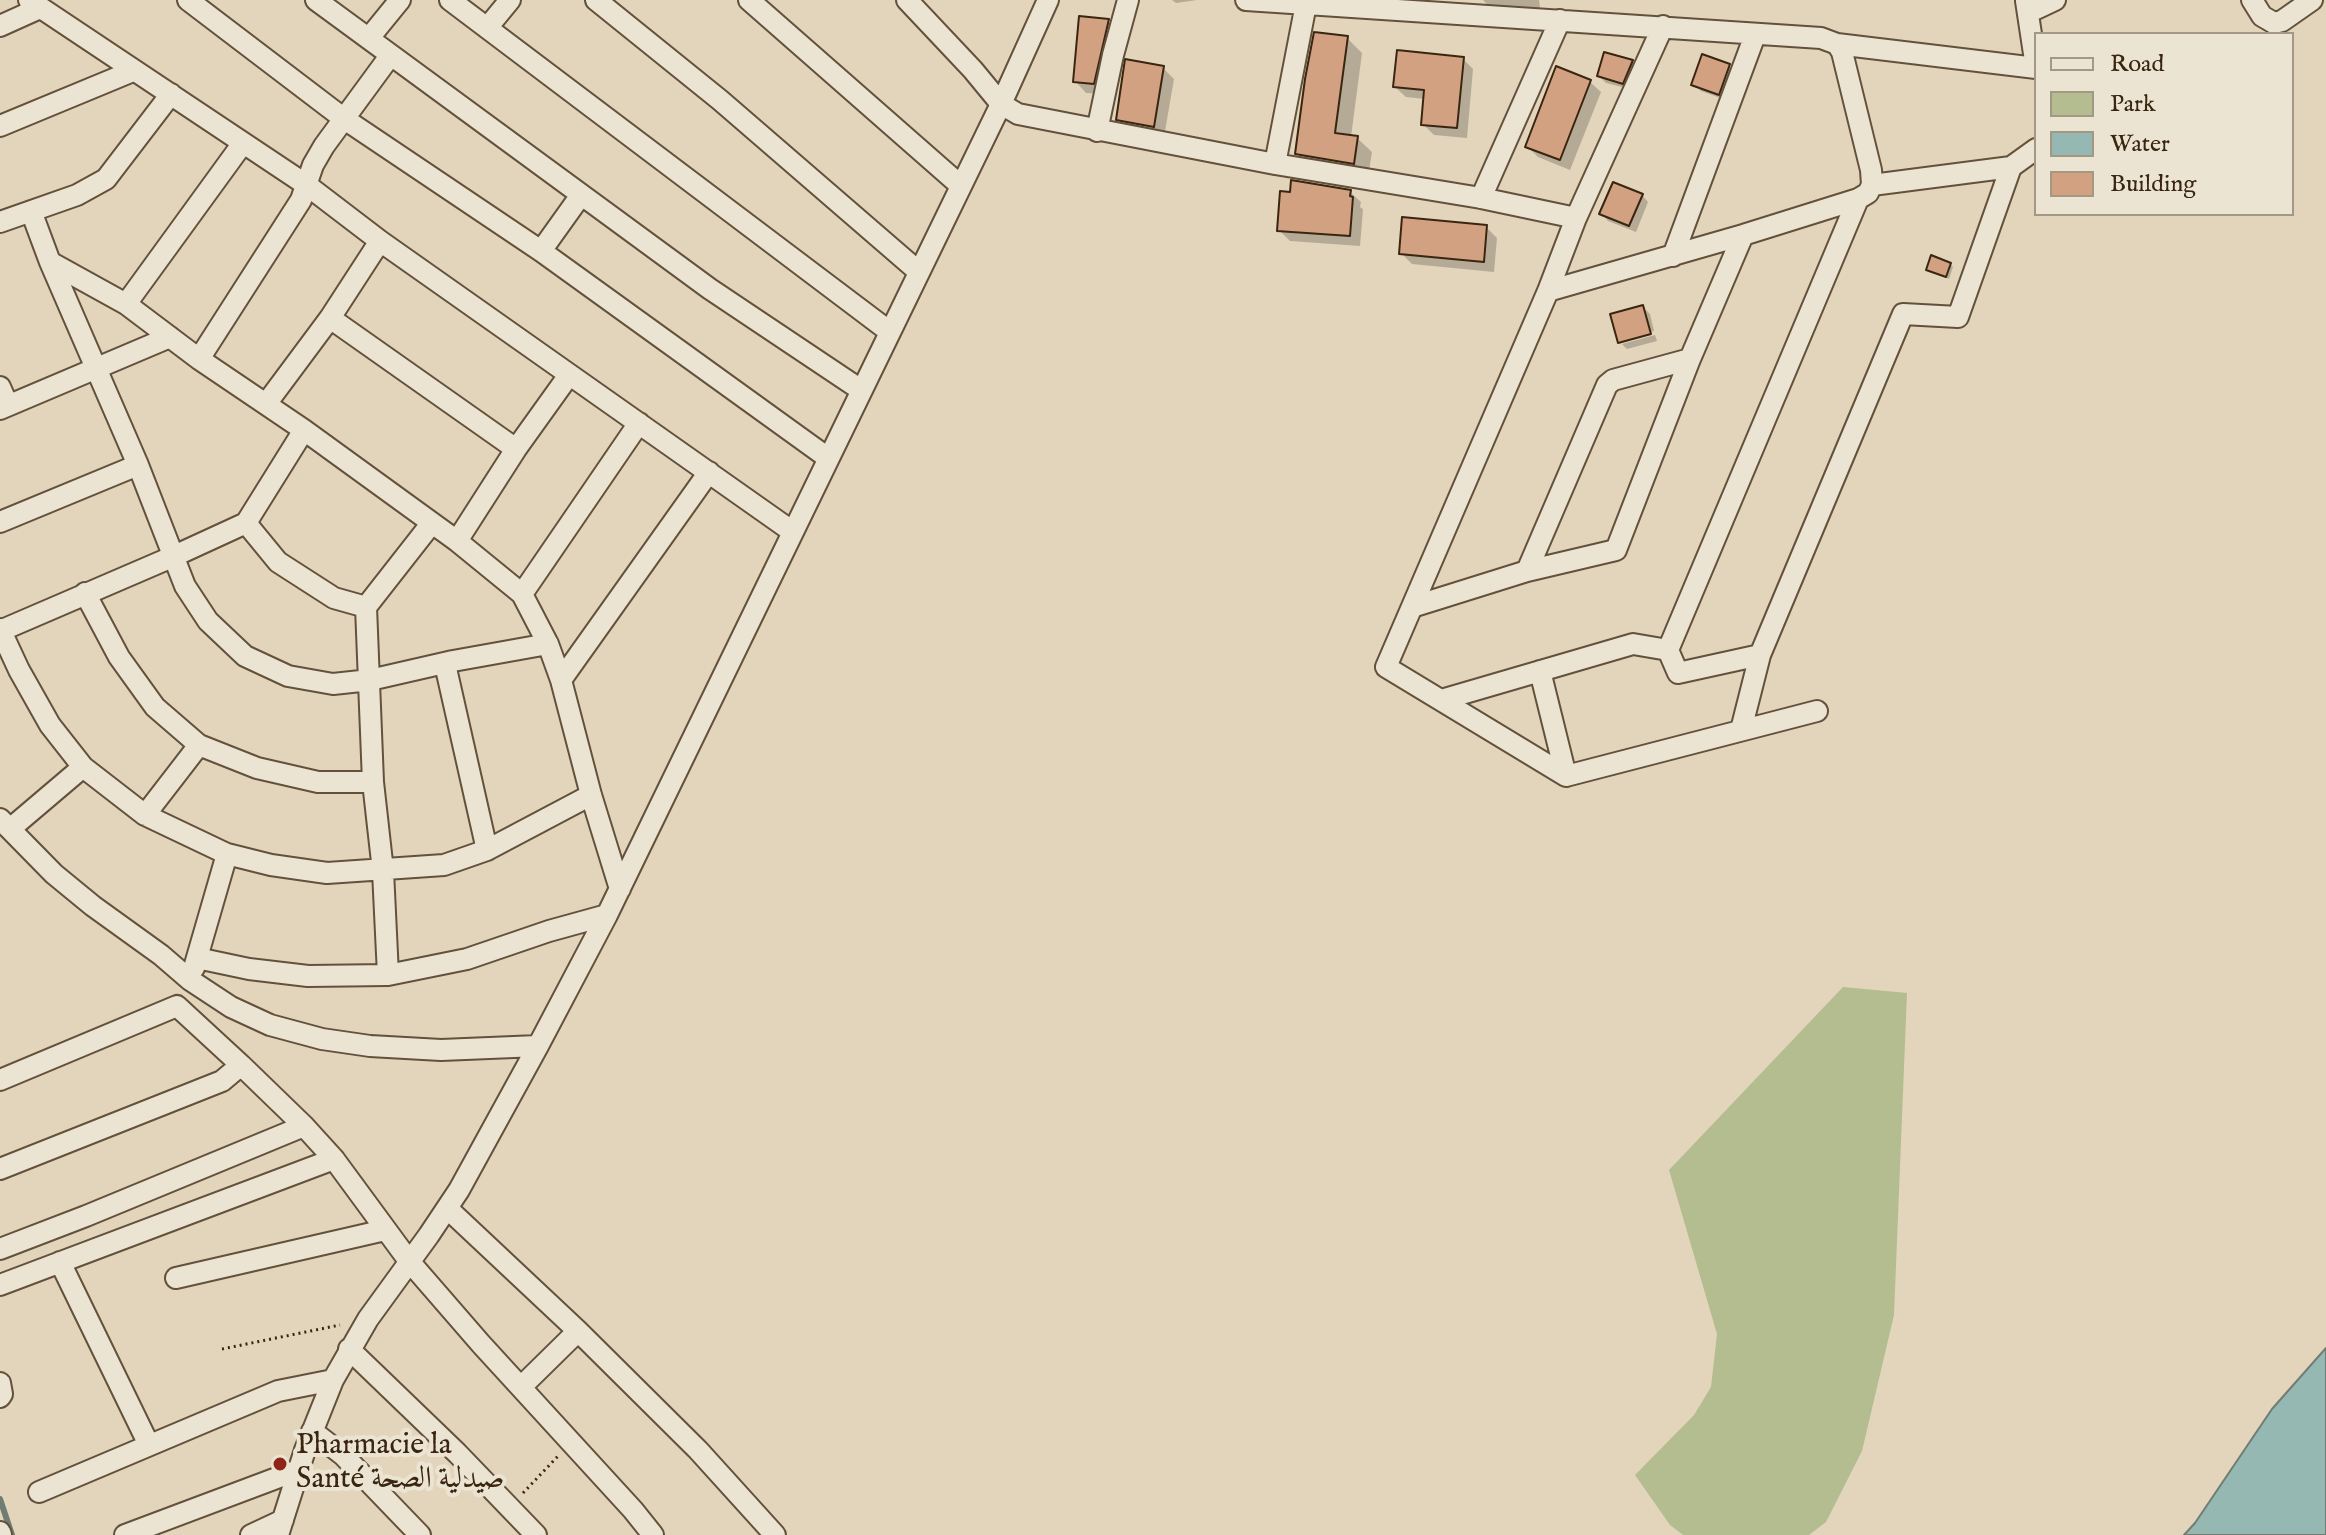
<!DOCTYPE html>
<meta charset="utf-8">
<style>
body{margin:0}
#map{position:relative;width:2326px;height:1535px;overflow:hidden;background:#e2d5bb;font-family:"IM FELL English",serif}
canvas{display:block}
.legend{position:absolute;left:2034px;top:32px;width:260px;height:184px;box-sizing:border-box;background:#ece4d3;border:2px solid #a49885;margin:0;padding:10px 14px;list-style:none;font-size:24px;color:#392510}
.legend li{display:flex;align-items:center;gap:16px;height:40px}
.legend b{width:40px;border:2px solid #a49885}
</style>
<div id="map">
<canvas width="2326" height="1535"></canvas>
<ul class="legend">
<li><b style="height:10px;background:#ece4d3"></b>Road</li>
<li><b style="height:22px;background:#b4bd8f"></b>Park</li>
<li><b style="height:22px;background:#95b8b3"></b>Water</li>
<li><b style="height:22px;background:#d2a182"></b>Building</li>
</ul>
</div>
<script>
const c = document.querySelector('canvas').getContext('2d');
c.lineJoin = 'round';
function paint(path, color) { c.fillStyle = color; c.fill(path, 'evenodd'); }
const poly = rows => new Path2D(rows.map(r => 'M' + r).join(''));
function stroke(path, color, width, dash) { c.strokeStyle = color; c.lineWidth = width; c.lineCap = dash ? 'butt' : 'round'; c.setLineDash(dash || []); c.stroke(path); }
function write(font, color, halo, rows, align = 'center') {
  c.font = font + ' "IM FELL English",Amiri,serif'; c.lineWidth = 8; c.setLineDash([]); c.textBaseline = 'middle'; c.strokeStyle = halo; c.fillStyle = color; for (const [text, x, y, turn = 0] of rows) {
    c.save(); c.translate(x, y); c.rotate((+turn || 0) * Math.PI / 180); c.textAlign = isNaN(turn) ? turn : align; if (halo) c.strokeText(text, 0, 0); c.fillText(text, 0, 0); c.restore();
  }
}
paint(poly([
 [1843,987,1907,993,1894,1315,1862,1451,1826,1522,1809,1535,1683,1535,1670,1525,1635,1475,1694,1415,1711,1387,1717,1334,1669,1170]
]), '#b4bd8f');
const water = poly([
 [2326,1348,2326,1535,2184,1535,2195,1523,2272,1409,2326,1348]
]);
paint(water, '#95b8b3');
stroke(water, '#707d72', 2);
paint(poly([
 [1172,0,1197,0,1176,3],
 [1483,0,1539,0,1541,15,1494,11],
 [1108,21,1119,32,1104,94,1086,93,1076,82],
 [1347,38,1362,53,1351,137,1357,138,1372,152,1368,177,1312,168,1297,153],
 [1463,59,1473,69,1467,138,1434,135,1423,124,1425,99,1406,97,1395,87],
 [1632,62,1638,68,1630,89,1606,83,1599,76],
 [1729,66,1736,73,1726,100,1701,91,1694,84],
 [1163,68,1174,79,1164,137,1129,130,1118,119],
 [1590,82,1601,92,1570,170,1538,157,1527,146],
 [1350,192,1361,202,1360,207,1363,209,1360,246,1290,241,1279,230],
 [1642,195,1648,202,1636,232,1608,221,1602,214],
 [1486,227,1497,238,1494,272,1412,264,1401,253],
 [1950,264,1953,267,1949,279,1928,270],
 [1643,307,1650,314,1654,331,1621,340,1621,344,1620,342],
 [1655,335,1657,341,1627,349,1622,344]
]), '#0003');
stroke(poly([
 [0,1499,12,1535]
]), '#707d72', 6);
const building = poly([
 [1079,16,1109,19,1094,84,1073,82,1079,16],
 [1314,32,1348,36,1335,133,1358,136,1354,164,1295,154,1305,79,1314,32],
 [1397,50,1464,57,1457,128,1421,125,1424,90,1393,87,1397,50],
 [1604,52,1633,60,1623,84,1597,76,1604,52],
 [1702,54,1730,64,1719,95,1691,85,1702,54],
 [1125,59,1164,66,1154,127,1116,120,1125,59],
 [1556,66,1591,80,1560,160,1525,147,1556,66],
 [1291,180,1351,190,1350,196,1353,197,1350,236,1277,231,1280,191,1290,192,1291,180],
 [1613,182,1643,194,1629,226,1599,214,1613,182],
 [1402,217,1487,225,1484,262,1399,254,1402,217],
 [1931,255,1951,263,1946,277,1926,270,1931,255],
 [1643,305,1651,334,1618,343,1610,314,1643,305]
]);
paint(building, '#d2a182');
stroke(building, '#392510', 2);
const minor = poly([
 [29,0,308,186,380,241,793,532],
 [188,0,343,118,541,251,828,458],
 [316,0,710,289,861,390],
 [450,0,890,332],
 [596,0,720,100,919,272],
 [749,0,961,186],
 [907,0,973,70,1001,104,1018,114,1275,164,1481,198,1576,218],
 [1246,0,1821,38,1837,44,2036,68],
 [2026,0,2031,8,2036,9,2055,0],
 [2252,0,2262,16,2274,23,2282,21,2312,0],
 [2026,1,2036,67],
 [0,26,40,8],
 [1663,26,1576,218,1548,291,1386,667,1566,776,1817,711],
 [487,28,510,0],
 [369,38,400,0],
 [0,126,133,71],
 [1097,131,1113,55,1128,0],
 [1275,164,1306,4],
 [1872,185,2011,167,2036,149],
 [1481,198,1560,20],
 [31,211,50,262,138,465,185,586,208,621,245,656,288,676,333,684,370,680,453,661,548,644],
 [0,222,77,195,106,179,171,94],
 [541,251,581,195],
 [1673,256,1755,35],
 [50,262,126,304,199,359,304,430,457,541,522,594,548,644,561,680,591,795,620,889],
 [1548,291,1743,235,1858,199,1868,193,1872,185,1871,170,1842,52,1837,44],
 [126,304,243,143],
 [330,318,516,449],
 [199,359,301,200,313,165,324,146,390,56],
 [0,387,8,405],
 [266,404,330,318,380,241],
 [0,409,170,337],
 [0,522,138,465],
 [246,523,278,562,334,598,366,607,431,524],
 [457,541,516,449,569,375],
 [1527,571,1607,385,1613,380,1690,359],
 [85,593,119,657,155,707,199,745,257,768,318,782,373,782],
 [522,594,639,423],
 [366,607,373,782,383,871,388,975],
 [1412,607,1527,571,1616,550,1690,359,1743,235],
 [0,629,19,670,50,725,83,767,145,815,227,854,271,865,327,873,444,865,487,850,591,795],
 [0,631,172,557,246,523,304,430],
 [1760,655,1678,673,1668,650,1858,199],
 [445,664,487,850],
 [1540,671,1566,776],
 [561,680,709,472],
 [1441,700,1633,644,1668,650],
 [1741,730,1760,655,1903,314,1958,317,2011,167],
 [145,815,199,745],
 [0,819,54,874,93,906,161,955,190,980,231,1007,270,1025,322,1039,370,1046,441,1050,538,1046],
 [10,829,83,767],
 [197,958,249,969,308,976,388,975,467,959,549,931,607,915],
 [194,968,227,854],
 [0,1080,177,1006,241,1065],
 [0,1169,222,1081,241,1065,304,1126,334,1159,409,1261,481,1344,633,1510,653,1535],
 [447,1208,578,1331,698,1450,775,1535],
 [0,1249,86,1216,304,1126],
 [60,1262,149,1445],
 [176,1278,385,1230],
 [0,1285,334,1159],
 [349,1349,457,1453,536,1535],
 [0,1383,2,1394,0,1397],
 [521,1387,578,1331],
 [312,1431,343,1455,420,1535],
 [39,1492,278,1391,333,1380],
 [0,1532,1,1535],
 [125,1535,298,1470],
 [251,1535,283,1520],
 [278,1535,305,1450,333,1380,368,1319,429,1235,459,1190,538,1046,607,915,1001,104,1048,0]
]);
stroke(minor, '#63513b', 24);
stroke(poly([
 [222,1349,340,1325],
 [523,1493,559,1455]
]), '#392510', 3, [2, 4]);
stroke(minor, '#ece4d3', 20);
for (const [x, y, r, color] of [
 [280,1464,8,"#8f2418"]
]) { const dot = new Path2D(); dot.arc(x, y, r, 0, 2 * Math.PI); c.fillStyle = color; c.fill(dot); stroke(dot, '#ece4d3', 3); }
write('30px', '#392510', '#ece4d3', [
 ["Pharmacie la",296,1447],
 ["Santé صيدلية الصحة",296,1481]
], 'left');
</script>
